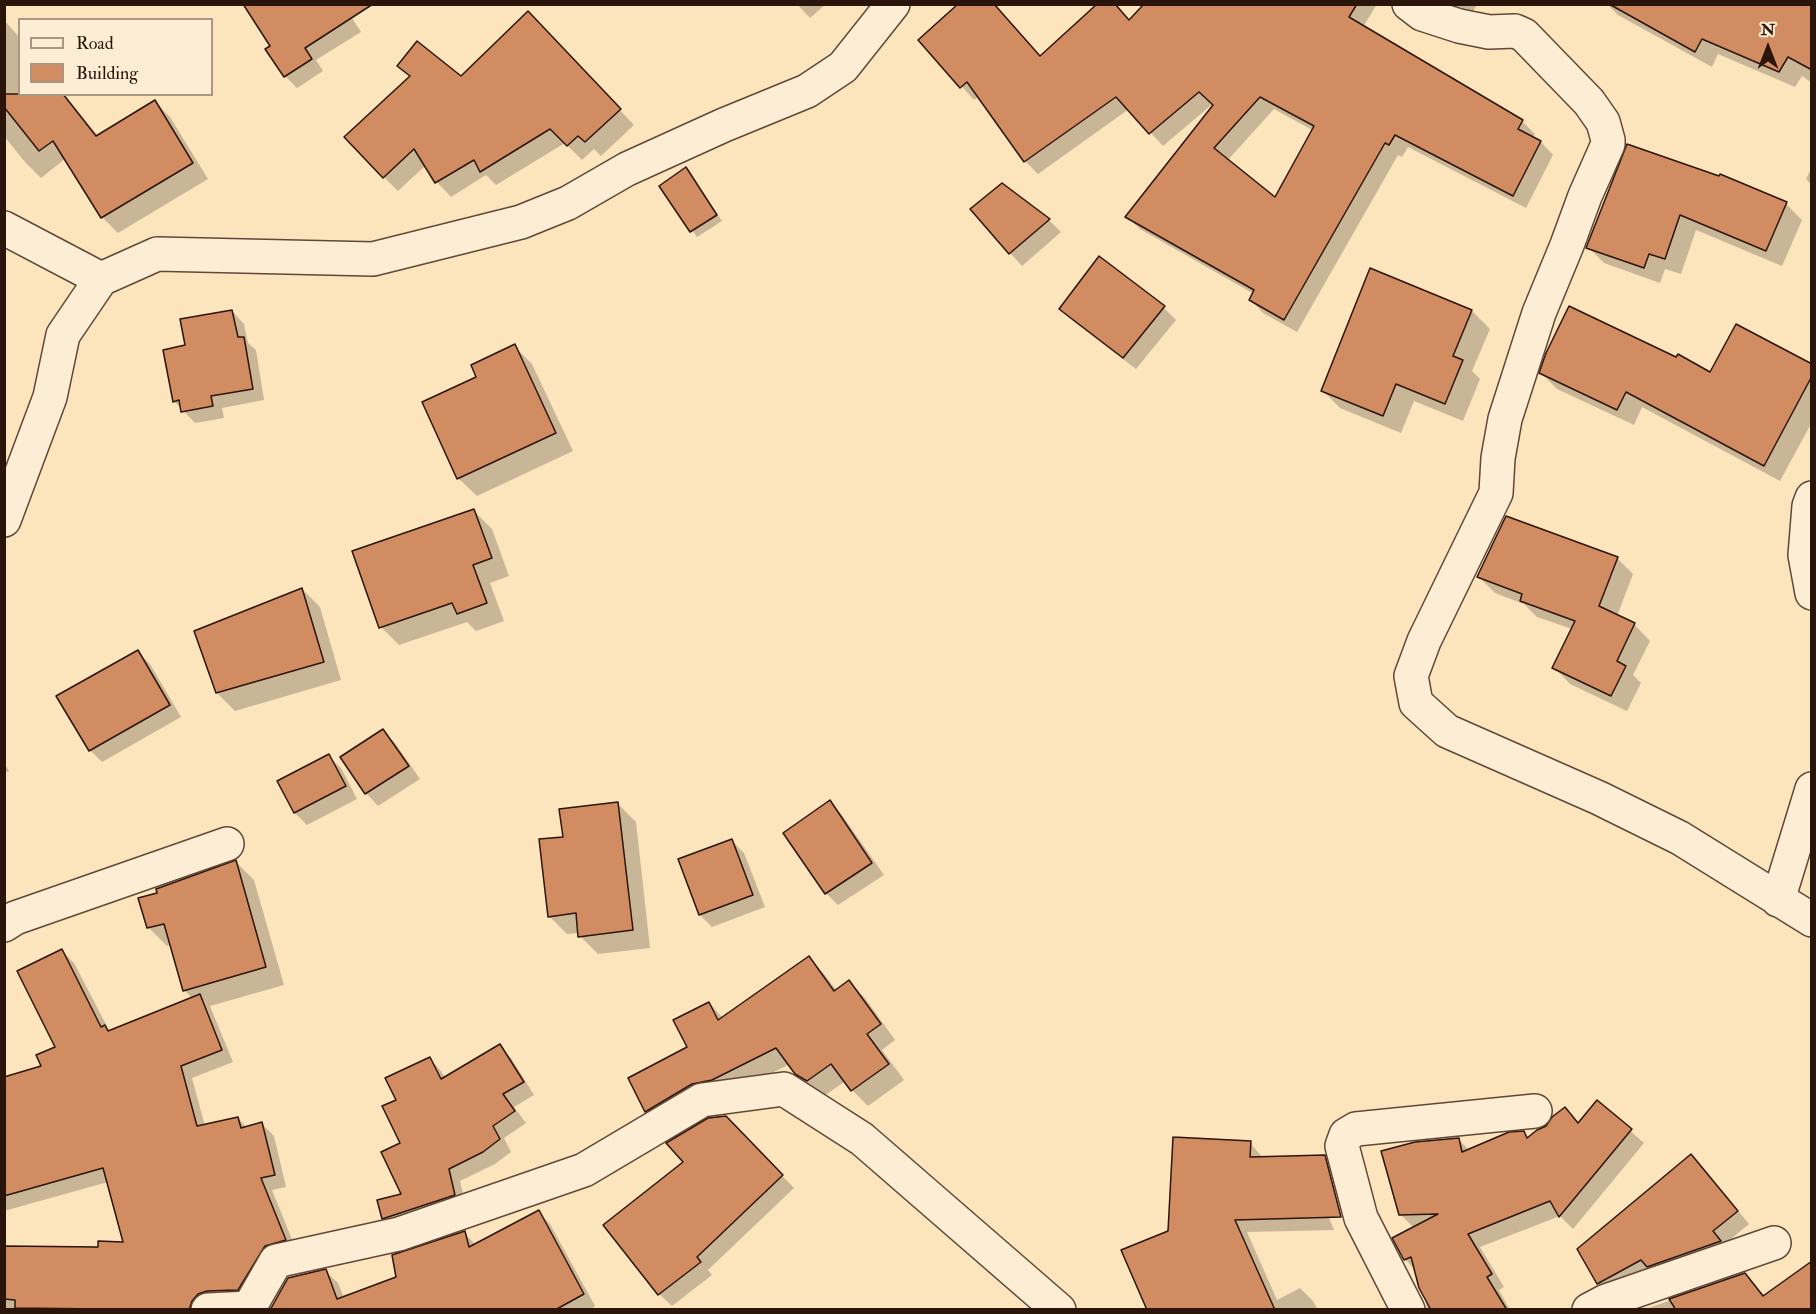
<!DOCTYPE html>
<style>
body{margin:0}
#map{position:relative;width:1816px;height:1314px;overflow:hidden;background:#fce4bd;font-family:"IM FELL Double Pica",serif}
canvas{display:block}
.frame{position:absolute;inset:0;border:6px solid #2b140a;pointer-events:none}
.legend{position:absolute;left:18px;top:18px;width:195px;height:78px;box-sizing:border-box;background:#fdedd4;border:2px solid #a99683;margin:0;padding:8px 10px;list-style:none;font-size:18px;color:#2b140a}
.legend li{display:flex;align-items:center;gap:12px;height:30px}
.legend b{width:30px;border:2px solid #a99683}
.north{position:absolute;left:1738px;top:18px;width:60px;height:60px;-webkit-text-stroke:4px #fdedd4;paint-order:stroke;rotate:0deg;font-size:16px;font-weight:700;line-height:24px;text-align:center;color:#2b140a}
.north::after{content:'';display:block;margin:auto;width:21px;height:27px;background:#2b140a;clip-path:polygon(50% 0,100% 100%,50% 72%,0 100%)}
</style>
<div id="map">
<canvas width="1816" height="1314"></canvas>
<div class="frame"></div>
<ul class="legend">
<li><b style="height:8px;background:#fdedd4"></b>Road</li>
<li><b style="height:16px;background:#d18d61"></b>Building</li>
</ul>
<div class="north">N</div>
</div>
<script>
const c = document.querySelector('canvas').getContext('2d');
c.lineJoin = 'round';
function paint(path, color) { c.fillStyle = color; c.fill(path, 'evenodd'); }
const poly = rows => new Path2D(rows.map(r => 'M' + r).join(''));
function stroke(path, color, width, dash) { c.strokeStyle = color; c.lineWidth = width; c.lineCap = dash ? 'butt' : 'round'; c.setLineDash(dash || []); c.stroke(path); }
paint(poly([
 [343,4,361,32,316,60,323,71,297,88,285,76,267,49],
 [797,4,826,4,810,18],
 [1239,4,1377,4,1363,27,1522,121,1535,134,1533,138,1541,142,1553,155,1526,208,1408,147,1402,157,1398,155,1297,332,1263,313,1251,300,1254,294,1140,229,1127,217,1217,102,1216,101,1163,146,1129,109,1038,174,1025,161,979,96,974,100,920,40,1041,57,1130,22],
 [1274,109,1314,131,1275,199,1227,161],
 [1449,4,1478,4,1468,17,1462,15],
 [1607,4,1808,4,1812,6,1812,83,1802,76,1795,87,1718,54,1712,67,1618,15],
 [4,20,20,38,20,94,64,94,98,136,155,102,170,117,208,179,118,233,102,217,66,158,41,178,25,162,4,136],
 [543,28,634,125,601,156,594,149,582,160,565,143,496,185,486,175,451,197,437,182,426,165,398,191,384,177,411,77,399,65,462,78],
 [1628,146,1786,204,1802,220,1782,266,1696,230,1681,274,1665,269,1660,283,1604,263,1588,247],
 [1812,167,1812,185,1806,179],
 [691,175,722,221,697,237,661,186],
 [1002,185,1049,220,1061,232,1022,266,1010,253],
 [1100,258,1164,308,1176,320,1136,369,1073,321,1061,309],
 [232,311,244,324,248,343,256,350,264,400,222,408,224,418,195,423,174,401,187,347],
 [1472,311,1490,329,1472,371,1480,379,1463,421,1414,401,1401,433,1340,408,1322,390],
 [514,346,532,364,573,451,477,496,458,478,478,378],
 [1812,366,1812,422,1780,481,1642,407,1634,425,1557,389,1541,373,1711,374],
 [474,511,492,529,509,576,490,583,504,621,476,631,467,622,399,645,381,627],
 [1617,558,1633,574,1617,616,1634,624,1650,641,1633,675,1641,683,1627,711,1570,684,1554,667,1572,629,1537,617,1524,604,1495,593,1479,577],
 [302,589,320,607,341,680,235,711,217,693],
 [138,652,150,664,181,717,102,762,90,750],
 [383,731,395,743,420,779,378,806,366,793,342,757],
 [328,756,341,768,357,799,307,825,295,813,279,782],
 [4,763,9,771,4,773],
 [830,802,842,815,884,875,838,905,826,893],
 [617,803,636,822,650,948,598,954,580,936,579,933,567,934,549,916,564,838],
 [732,841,744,853,765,907,712,927,700,915],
 [236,862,254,880,284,985,210,1006,233,1062,192,1078,205,1126,238,1118,247,1128,262,1124,274,1136,286,1187,272,1190,297,1252,250,1301,207,1310,4,1310,4,1248,100,1249,125,1243,108,1182,4,1211,4,1079,43,1067,57,1048,62,951,74,963,110,1032,193,999,184,990,172,944,167,946,149,928,140,899,159,894],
 [809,958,824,974,837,991,849,982,865,998,895,1040,882,1050,904,1080,868,1106,844,1082,824,1096,813,1090,790,1064,662,1127,646,1111,689,1048,709,1003,723,1018],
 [499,1046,511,1058,534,1095,514,1107,526,1123,504,1138,511,1152,495,1164,460,1181,466,1206,395,1230,383,1218,403,1195,398,1100,430,1059,441,1071,445,1078],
 [1597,1102,1644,1143,1573,1229,1560,1216,1480,1247,1504,1287,1499,1290,1510,1310,1427,1310,1426,1302,1429,1301,1416,1271,1405,1259,1414,1228,1400,1214,1458,1139,1469,1150,1523,1133,1529,1138,1547,1127,1565,1109,1579,1124],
 [725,1117,794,1188,708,1270,712,1275,672,1306,659,1294,685,1162],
 [1250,1143,1263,1158,1311,1171,1334,1230,1247,1232,1277,1300,1300,1288,1313,1301,1318,1310,1149,1310,1169,1232],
 [1703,1168,1749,1224,1725,1244,1611,1296,1598,1284,1579,1249],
 [538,1212,550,1224,595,1306,590,1310,271,1310,325,1271,338,1283,344,1298,398,1278,464,1233,476,1245],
 [1745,1274,1765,1296,1812,1310,1643,1310]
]), '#0003');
const building = poly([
 [243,4,373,4,305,48,312,59,284,77,265,49,270,46,243,4],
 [958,4,994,4,1040,56,1097,4,1115,4,1129,20,1144,4,1357,4,1349,17,1523,120,1518,129,1541,141,1513,196,1395,135,1389,145,1385,143,1284,320,1249,300,1254,290,1125,217,1213,105,1199,92,1149,134,1116,97,1024,162,967,82,960,88,918,40,958,4],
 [1260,97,1314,126,1275,197,1214,148,1260,97],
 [1609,4,1812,4,1812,70,1788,57,1779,72,1702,39,1695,52,1609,4],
 [528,11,621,109,585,142,578,136,567,146,550,129,480,172,474,160,435,183,414,149,383,178,344,137,410,76,397,66,417,41,461,76,528,11],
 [4,94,63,94,96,136,155,100,193,163,101,218,53,141,39,151,4,107,4,94],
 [1627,144,1719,176,1720,174,1787,202,1766,251,1680,215,1665,259,1649,254,1644,268,1586,248,1627,144],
 [686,167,717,215,690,232,659,186,686,167],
 [1002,183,1050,219,1009,254,970,209,1002,183],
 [1099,256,1165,306,1123,358,1059,309,1099,256],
 [1370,268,1472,310,1453,356,1463,360,1445,404,1396,384,1383,416,1321,391,1370,268],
 [1569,306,1676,357,1678,354,1710,372,1736,324,1812,364,1812,376,1764,466,1626,392,1617,410,1539,373,1546,353,1569,306],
 [232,310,238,337,244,337,253,389,211,396,213,406,181,412,179,400,173,402,163,350,185,345,180,319,232,310],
 [515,344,556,433,457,479,422,402,476,377,471,365,515,344],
 [474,509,492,558,473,565,487,603,457,614,452,603,379,628,352,551,474,509],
 [1506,516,1618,557,1599,606,1635,623,1617,661,1626,666,1611,696,1552,668,1575,621,1520,601,1522,594,1477,577,1506,516],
 [302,588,324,662,216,693,194,631,302,588],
 [138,650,170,705,89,751,56,696,138,650],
 [383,729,409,766,365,794,340,757,383,729],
 [329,754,346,786,294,813,277,781,329,754],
 [830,800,872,863,825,894,783,833,830,800],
 [618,802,633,930,578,937,576,913,548,917,539,839,563,837,559,809,618,802],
 [732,839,753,895,699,915,678,859,732,839],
 [236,860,266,967,183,991,164,924,147,928,138,898,157,893,156,889,236,860],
 [62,949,101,1027,105,1025,108,1031,200,994,222,1050,181,1066,197,1126,238,1117,241,1128,262,1122,275,1175,261,1178,286,1240,265,1246,238,1290,207,1291,198,1294,192,1301,189,1310,15,1308,15,1300,4,1299,4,1246,98,1247,98,1241,123,1242,103,1168,4,1196,4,1077,41,1066,36,1055,55,1047,17,971,62,949],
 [809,956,834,991,849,980,881,1024,867,1034,889,1064,851,1091,831,1064,807,1081,795,1074,776,1048,712,1080,692,1084,645,1112,628,1078,687,1047,673,1020,709,1002,718,1020,809,956],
 [500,1044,524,1082,503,1094,515,1111,493,1126,500,1139,483,1152,449,1169,455,1195,382,1219,377,1200,401,1194,381,1152,400,1143,382,1106,396,1100,385,1078,430,1057,441,1079,500,1044],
 [1597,1100,1632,1129,1559,1217,1550,1201,1468,1234,1492,1274,1487,1277,1507,1310,1431,1310,1419,1288,1411,1257,1404,1260,1392,1238,1438,1214,1399,1215,1381,1151,1415,1142,1459,1138,1462,1152,1509,1132,1524,1131,1527,1138,1537,1130,1546,1126,1552,1117,1565,1107,1578,1123,1597,1100],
 [726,1116,783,1175,697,1257,701,1262,658,1295,603,1225,683,1162,666,1143,708,1118,726,1116],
 [1173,1137,1251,1141,1250,1157,1325,1155,1341,1217,1235,1220,1275,1310,1147,1310,1121,1250,1168,1231,1173,1137],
 [1691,1154,1738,1211,1713,1231,1721,1241,1647,1267,1641,1260,1597,1284,1577,1249,1691,1154],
 [539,1210,584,1294,555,1310,270,1310,288,1278,326,1269,337,1299,396,1277,392,1255,465,1231,469,1247,539,1210],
 [1812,1261,1812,1310,1676,1310,1669,1299,1745,1273,1763,1296,1812,1261]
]);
paint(building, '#d18d61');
stroke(building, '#2b140a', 1.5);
const street = poly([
 [1409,4,1422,14,1459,26,1489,32,1515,31,1524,35,1589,102,1603,122,1608,140,1608,144,1585,196,1567,245,1539,313,1505,419,1498,458,1496,493,1424,641,1411,676,1416,703,1447,731,1599,798,1680,838,1812,920],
 [4,228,101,279,157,254,373,259,521,222,568,203,627,169,724,125,807,91,843,67,893,4],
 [1812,498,1809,506,1805,555,1812,593],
 [4,520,50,397,63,335,101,279],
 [1778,900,1812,789],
 [4,925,15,918,227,844],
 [208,1310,249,1308,276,1261,399,1234,584,1170,702,1100,784,1089,862,1139,1059,1310],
 [1408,1310,1361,1218,1342,1146,1346,1135,1356,1129,1535,1111],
 [1589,1310,1606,1301,1774,1243]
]);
stroke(street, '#5f4837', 36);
stroke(street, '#fdedd4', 33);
</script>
